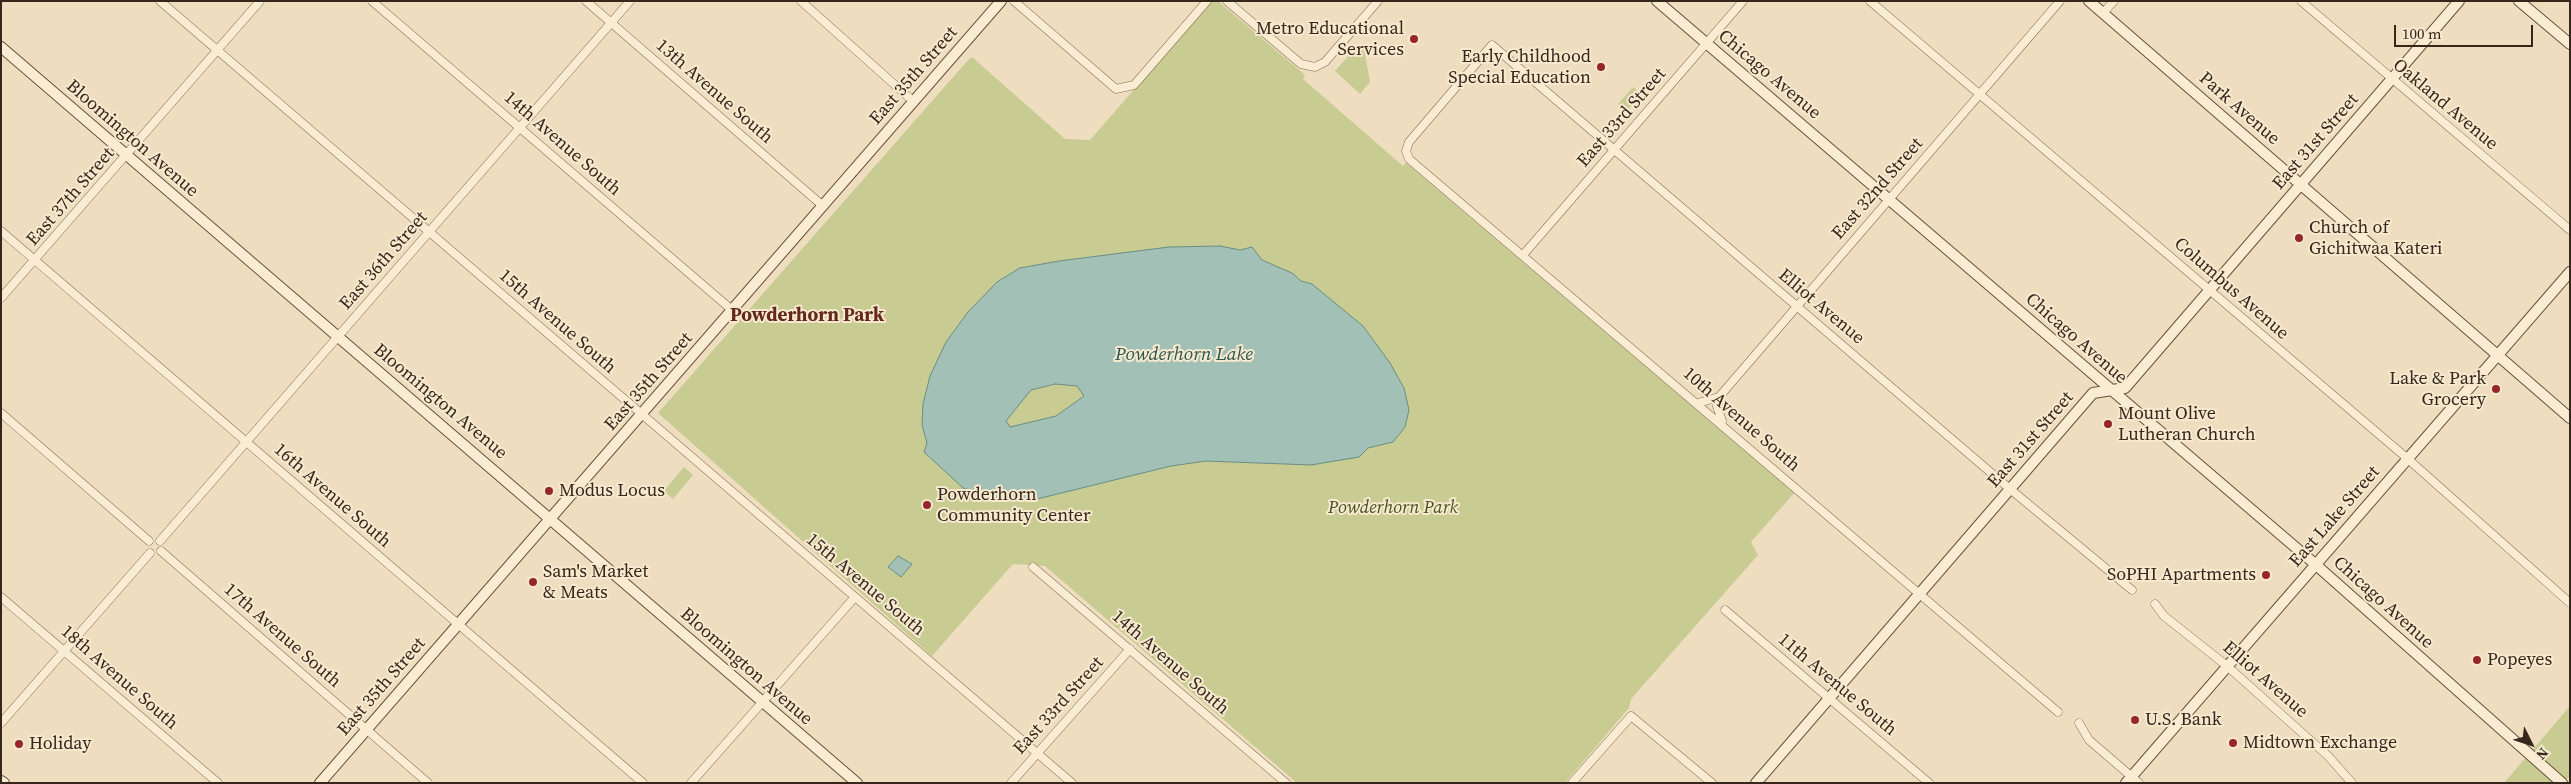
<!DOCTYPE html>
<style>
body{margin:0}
#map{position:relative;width:2571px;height:784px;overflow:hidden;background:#eedebf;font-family:"Source Serif 4",serif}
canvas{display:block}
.frame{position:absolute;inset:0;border:2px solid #36271c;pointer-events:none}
.north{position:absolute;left:2506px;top:719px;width:50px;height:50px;-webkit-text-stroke:4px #f6e9ce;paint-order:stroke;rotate:131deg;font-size:14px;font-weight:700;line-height:20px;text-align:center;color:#36271c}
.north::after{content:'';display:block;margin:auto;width:18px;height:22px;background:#36271c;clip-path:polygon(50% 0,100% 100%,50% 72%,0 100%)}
.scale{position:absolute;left:2394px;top:25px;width:139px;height:22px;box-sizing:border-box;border:2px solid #36271c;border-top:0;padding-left:6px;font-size:15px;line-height:18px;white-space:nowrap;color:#36271c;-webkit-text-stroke:4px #f6e9ce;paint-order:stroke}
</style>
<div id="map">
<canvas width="2571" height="784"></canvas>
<div class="frame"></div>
<div class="north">N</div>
<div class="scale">100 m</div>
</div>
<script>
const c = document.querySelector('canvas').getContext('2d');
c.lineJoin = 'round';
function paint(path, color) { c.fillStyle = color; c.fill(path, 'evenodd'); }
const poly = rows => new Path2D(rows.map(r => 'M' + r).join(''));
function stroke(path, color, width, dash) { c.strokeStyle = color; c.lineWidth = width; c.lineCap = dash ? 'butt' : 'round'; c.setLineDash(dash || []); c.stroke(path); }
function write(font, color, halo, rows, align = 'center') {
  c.font = font + ' "Source Serif 4",serif'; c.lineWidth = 4; c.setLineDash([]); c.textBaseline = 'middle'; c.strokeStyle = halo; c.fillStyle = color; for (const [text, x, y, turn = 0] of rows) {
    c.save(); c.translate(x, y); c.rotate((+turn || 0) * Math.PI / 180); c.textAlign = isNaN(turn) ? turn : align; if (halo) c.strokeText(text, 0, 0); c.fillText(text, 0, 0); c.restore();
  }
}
paint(poly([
 [1211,1,1218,1,1305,75,1303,79,1403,166,1406,163,1794,493,1751,542,1758,555,1631,699,1629,708,1565,783,1297,783,1045,566,1013,564,932,656,658,413,969,59,972,57,1065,139,1090,140],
 [1359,44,1364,48,1370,82,1360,94,1335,71],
 [1633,87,1641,94,1627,111,1618,104],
 [684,467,693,475,673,499,664,491],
 [2570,706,2570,776,2563,783,2504,783]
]), '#c8cc93');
const water = poly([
 [1220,246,1240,250,1252,247,1262,260,1292,273,1301,281,1312,284,1363,326,1390,363,1404,388,1409,410,1405,427,1393,442,1368,448,1359,457,1311,465,1206,461,1171,466,1029,501,997,500,963,488,924,452,927,443,922,425,923,404,930,376,946,342,968,312,997,282,1020,268,1059,261,1169,247,1220,246],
 [1055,384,1077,386,1084,396,1056,416,1010,427,1006,421,1031,390,1055,384],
 [898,556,912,564,901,577,888,567,898,556]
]);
paint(water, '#a2c0b6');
stroke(water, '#698e83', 1);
const street = poly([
 [160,1,1072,783],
 [372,1,732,310],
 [586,1,823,206],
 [801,1,914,102],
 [1014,1,1116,89,1134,85,1207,1],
 [1227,1,1301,64,1315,67,1325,62,1378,1],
 [1870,1,2408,459,2570,603],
 [2301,1,2570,230],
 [2103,13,2114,1],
 [1,231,643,783],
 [1523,255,1743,1],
 [1,298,260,1],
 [1698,403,1719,397],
 [1,413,149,541],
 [1722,421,1717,406,1719,397,2060,1],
 [160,541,630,1],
 [161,551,428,783],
 [1033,567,1286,783],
 [1,597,218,783],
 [2155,604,2164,616,2227,666,2328,756,2352,783],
 [1725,610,1929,783],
 [2058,712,1409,159,1406,151,1409,142,1492,45,2010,489,2132,590],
 [1,723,150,553],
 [2079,723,2089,740,2139,783],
 [691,783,855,597],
 [1011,783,1130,649],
 [1572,783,1631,716,1712,783]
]);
const secondary = poly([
 [1657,1,2315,564,2562,783],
 [2089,1,2570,418],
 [2519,1,2570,44],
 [1,47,857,783],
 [1,781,4,783],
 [320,783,1001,1],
 [1756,783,2093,393,2125,388,2459,1],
 [2126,783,2570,272]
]);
stroke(street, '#876e57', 9);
stroke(secondary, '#68503a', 12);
stroke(street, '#f9ecd2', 8);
stroke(secondary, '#f9ecd2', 10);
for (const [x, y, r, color] of [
 [1414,39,5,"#97262c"],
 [1601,67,5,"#97262c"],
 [2299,238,5,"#97262c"],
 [2496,389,5,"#97262c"],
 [2108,424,5,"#97262c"],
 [549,491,5,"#97262c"],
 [927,505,5,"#97262c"],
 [2266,575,5,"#97262c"],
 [533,582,5,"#97262c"],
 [2477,660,5,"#97262c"],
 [2135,720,5,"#97262c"],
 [2233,743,5,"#97262c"],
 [19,744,5,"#97262c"]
]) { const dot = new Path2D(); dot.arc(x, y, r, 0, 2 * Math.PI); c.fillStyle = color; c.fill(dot); stroke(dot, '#f6e9ce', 2); }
write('18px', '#36271c', '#f6e9ce', [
 ["Metro Educational",1404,29,"right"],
 ["Services",1404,50,"right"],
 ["Early Childhood",1591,57,"right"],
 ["Special Education",1591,78,"right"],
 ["Church of",2309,228],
 ["Gichitwaa Kateri",2309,249],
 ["Lake & Park",2486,379,"right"],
 ["Grocery",2486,400,"right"],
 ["Mount Olive",2118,414],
 ["Lutheran Church",2118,435],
 ["Modus Locus",559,491],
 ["Powderhorn",937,495],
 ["Community Center",937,516],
 ["Sam's Market",543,572],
 ["& Meats",543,593],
 ["SoPHI Apartments",2256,575,"right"],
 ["Popeyes",2487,660],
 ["U.S. Bank",2145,720],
 ["Midtown Exchange",2243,743],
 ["Holiday",29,744]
], 'left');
write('18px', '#36271c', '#f6e9ce', [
 ["Chicago Avenue",1769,75,40],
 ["East 35th Street",914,76,-49],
 ["13th Avenue South",714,92,41],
 ["Oakland Avenue",2445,105,40],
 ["Park Avenue",2239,109,41],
 ["East 33rd Street",1622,118,-49],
 ["Bloomington Avenue",132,139,41],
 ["East 31st Street",2316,142,-49],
 ["14th Avenue South",562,144,41],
 ["East 32nd Street",1878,189,-49],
 ["East 37th Street",71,197,-49],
 ["East 36th Street",384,261,-49],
 ["Columbus Avenue",2231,289,41],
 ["Elliot Avenue",1821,307,40],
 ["15th Avenue South",557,322,41],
 ["Chicago Avenue",2076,339,41],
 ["East 35th Street",649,382,-49],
 ["Bloomington Avenue",440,402,40],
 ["10th Avenue South",1741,420,41],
 ["East 31st Street",2031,440,-49],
 ["16th Avenue South",332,496,41],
 ["East Lake Street",2335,517,-49],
 ["15th Avenue South",865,585,40],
 ["Chicago Avenue",2383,603,42],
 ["17th Avenue South",282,636,41],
 ["14th Avenue South",1170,663,41],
 ["Bloomington Avenue",746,667,41],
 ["18th Avenue South",119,678,41],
 ["Elliot Avenue",2265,680,41],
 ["11th Avenue South",1837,685,40],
 ["East 35th Street",382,687,-49],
 ["East 33rd Street",1059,706,-48]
]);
write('italic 18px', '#495322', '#f6e9ce', [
 ["Powderhorn Park",1393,508]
]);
write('bold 19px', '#63271b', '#f6e9ce', [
 ["Powderhorn Park",807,316]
]);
write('italic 19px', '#2b5651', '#f6e9ce', [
 ["Powderhorn Lake",1184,355]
]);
</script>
